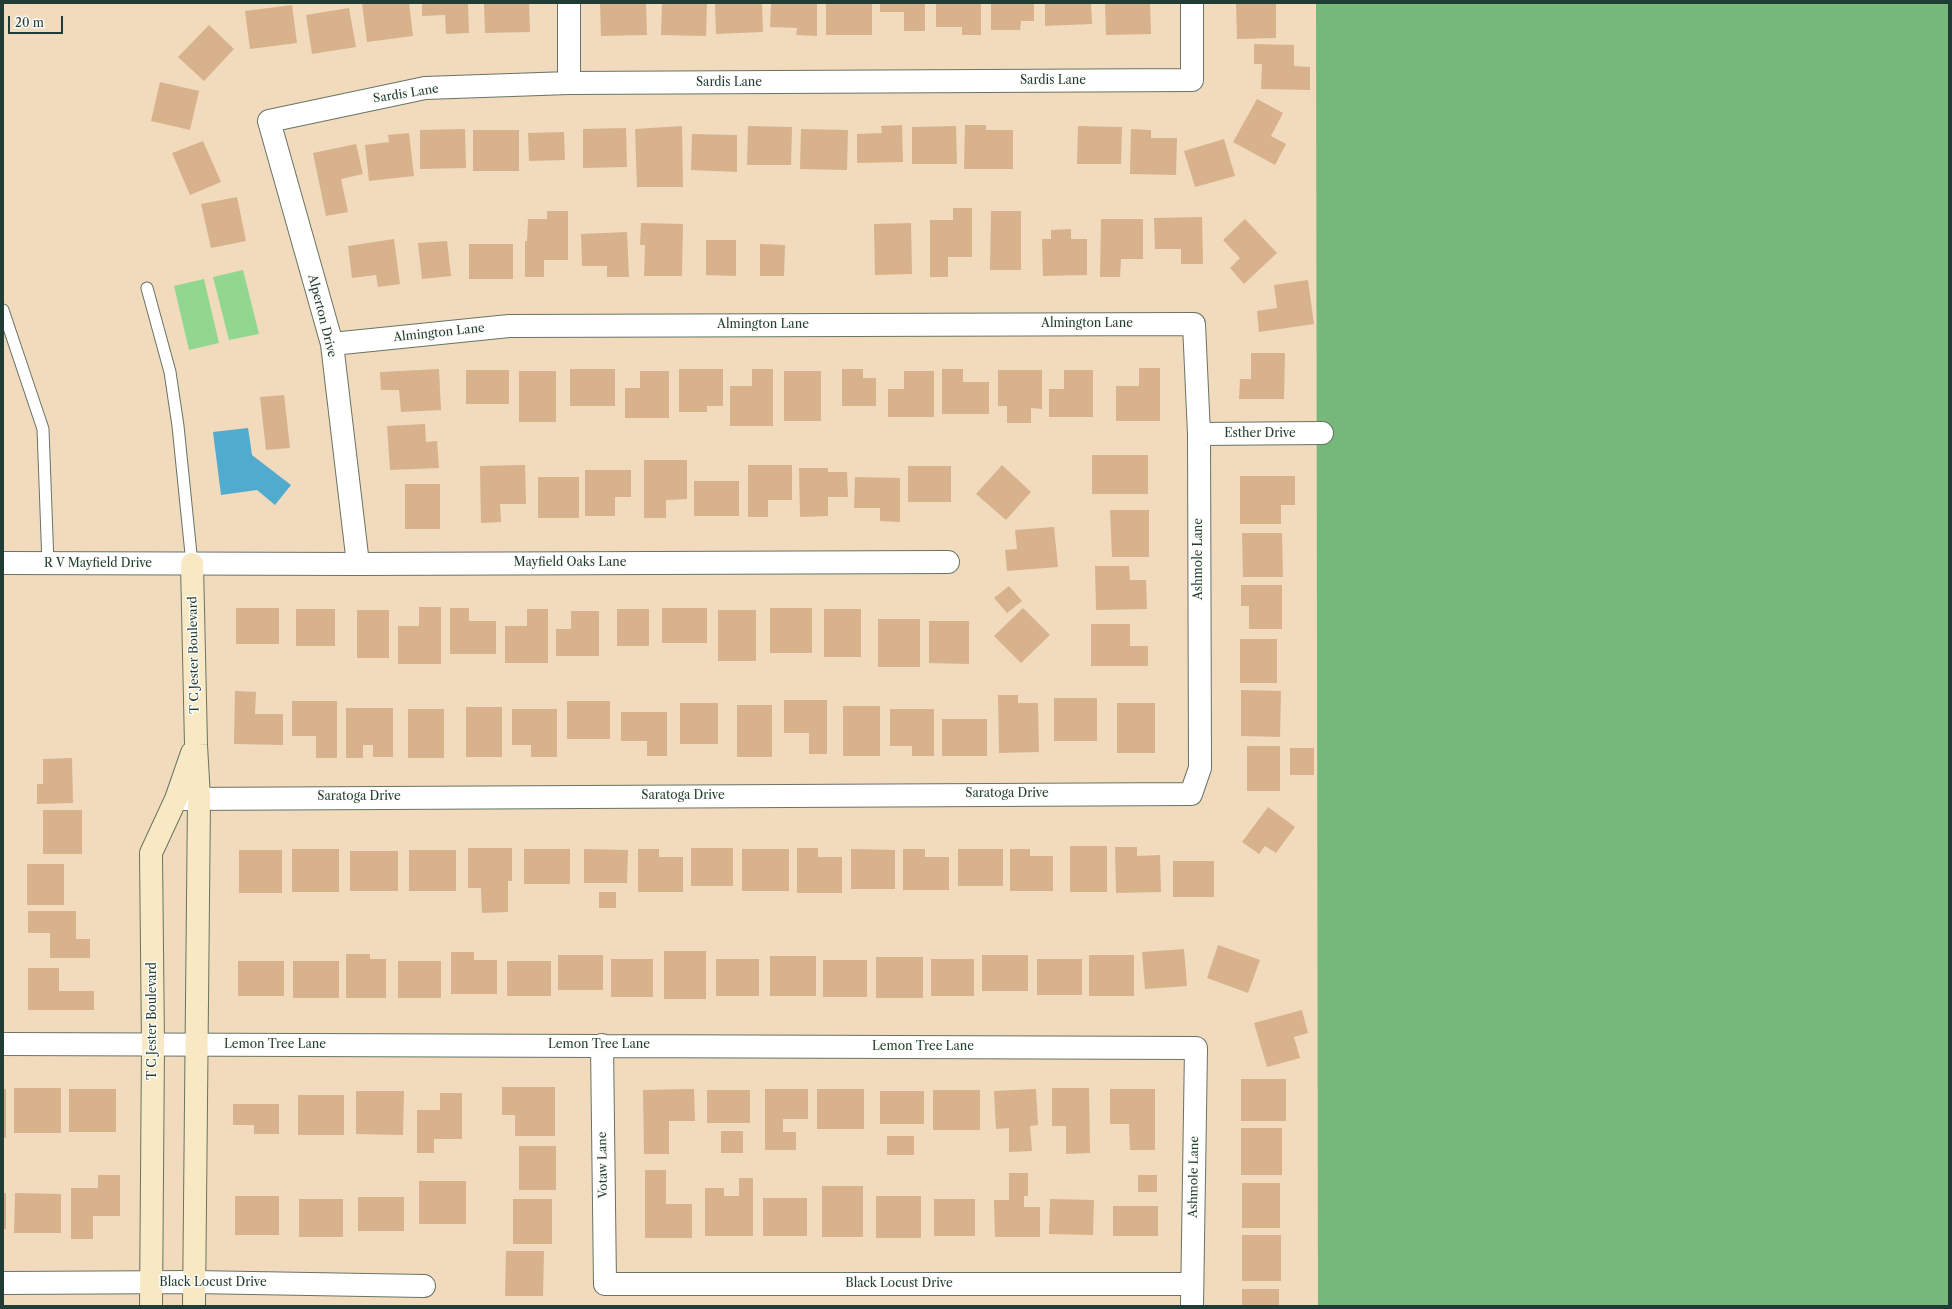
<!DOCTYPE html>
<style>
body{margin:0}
#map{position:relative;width:1952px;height:1309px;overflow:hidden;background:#f1dbbc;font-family:"Libre Caslon Text",serif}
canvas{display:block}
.frame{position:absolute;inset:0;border:4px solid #1f3d34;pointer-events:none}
.scale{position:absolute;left:8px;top:16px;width:55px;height:18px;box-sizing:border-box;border:2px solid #1f3d34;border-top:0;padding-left:5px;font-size:12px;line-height:14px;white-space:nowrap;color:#1f3d34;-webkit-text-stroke:3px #fdfcf7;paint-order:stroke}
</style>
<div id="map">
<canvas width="1952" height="1309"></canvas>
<div class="frame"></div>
<div class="scale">20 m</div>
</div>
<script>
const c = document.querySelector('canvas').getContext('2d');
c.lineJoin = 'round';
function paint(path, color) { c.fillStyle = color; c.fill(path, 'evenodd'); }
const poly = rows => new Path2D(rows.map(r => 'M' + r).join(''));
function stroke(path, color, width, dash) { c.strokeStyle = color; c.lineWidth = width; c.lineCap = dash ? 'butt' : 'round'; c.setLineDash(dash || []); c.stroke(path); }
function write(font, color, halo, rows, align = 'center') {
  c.font = font + ' "Libre Caslon Text",serif'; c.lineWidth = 3; c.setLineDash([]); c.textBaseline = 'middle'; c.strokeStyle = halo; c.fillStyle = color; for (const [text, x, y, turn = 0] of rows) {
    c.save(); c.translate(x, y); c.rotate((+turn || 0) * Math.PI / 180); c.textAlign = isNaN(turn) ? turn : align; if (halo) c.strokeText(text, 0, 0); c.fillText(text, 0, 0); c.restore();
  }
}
paint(poly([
 [243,270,259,334,229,340,213,277],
 [204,279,219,343,189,350,174,286]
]), '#92d790');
paint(poly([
 [1316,3,1949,3,1949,1306,1318,1306]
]), '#75b87a');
paint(poly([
 [248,428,252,455,291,485,275,505,257,490,221,495,213,432]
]), '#50abce');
paint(poly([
 [362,3,409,3,413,36,367,42],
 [422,3,468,3,469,33,446,34,445,15,422,16],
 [511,3,529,3,530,32,485,33,484,4],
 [600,3,646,4,647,35,601,36],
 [662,3,707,3,706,36,661,35],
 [715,3,762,3,763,32,716,34],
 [771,3,817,3,817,36,796,35,797,28,770,27],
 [826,3,872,3,872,35,826,35],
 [880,3,925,3,925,31,904,31,904,12,880,12],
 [936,3,981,3,981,35,962,35,962,27,936,27],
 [991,3,1034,3,1034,21,1021,21,1020,30,991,30],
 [1045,3,1091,3,1092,24,1045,26],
 [1105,3,1150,3,1151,34,1106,35],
 [1236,3,1276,3,1276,38,1237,39],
 [292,5,297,43,250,49,245,11],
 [349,8,356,47,312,54,306,15],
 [209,25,234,49,204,81,178,57],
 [1254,44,1294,45,1294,66,1310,67,1310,90,1261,89,1262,64,1254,64],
 [160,82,199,91,190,130,151,121],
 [1257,99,1283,113,1271,136,1286,144,1275,165,1233,142],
 [902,125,903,162,857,163,857,134,882,133,881,126],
 [965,125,986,125,986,130,1013,130,1013,169,964,169],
 [682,126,683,187,637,187,635,129],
 [748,126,792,127,791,165,747,165],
 [956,126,957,164,912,164,912,127],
 [1078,126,1122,127,1121,164,1077,164],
 [626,128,627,167,583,168,583,129],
 [465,129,466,168,420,169,420,130],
 [801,129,848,130,847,170,800,169],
 [1131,129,1151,130,1151,138,1177,138,1176,175,1130,174],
 [473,130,519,130,519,171,473,171],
 [564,132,565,160,529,161,528,133],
 [409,133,414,176,369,181,365,145,389,142,388,135],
 [692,134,737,135,737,172,691,170],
 [1224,139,1235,176,1195,187,1184,151],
 [203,141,221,182,190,195,172,153],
 [356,144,363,174,341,179,348,212,326,216,313,153],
 [237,197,246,241,211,248,201,204],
 [953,208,972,208,972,257,948,257,948,277,930,277,930,220,953,220],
 [547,211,568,211,568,260,544,260,544,277,525,277,525,241,527,241,528,219,547,219],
 [991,211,1021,211,1021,270,990,270],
 [1202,217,1203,264,1181,264,1181,249,1155,249,1154,218],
 [1101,219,1143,219,1143,259,1121,259,1120,277,1100,277],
 [1245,219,1277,253,1244,284,1230,268,1240,258,1223,240],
 [641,223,683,224,682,276,644,276,645,245,640,245],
 [911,223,912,274,875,275,874,224],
 [1071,229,1071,239,1087,239,1087,275,1043,276,1042,239,1051,239,1051,230],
 [627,232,629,277,607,277,607,266,582,266,581,234],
 [394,239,400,284,378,287,376,275,352,278,348,246],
 [706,240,736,240,736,276,706,275],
 [447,241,451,276,422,279,418,243],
 [469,244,513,244,513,279,469,279],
 [760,244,785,245,784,276,760,276],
 [1308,280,1314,324,1259,332,1257,311,1277,308,1274,285],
 [1251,353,1285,353,1284,399,1239,399,1240,379,1251,379],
 [1139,368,1160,368,1160,421,1116,421,1116,386,1139,386],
 [439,369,441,410,401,412,399,390,381,390,380,372],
 [570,369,615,369,615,406,570,406],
 [679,369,723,369,723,406,707,406,707,412,679,412],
 [752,369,773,369,773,426,730,426,730,386,752,386],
 [842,369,863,369,863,378,876,378,876,406,842,406],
 [942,369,963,369,963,382,989,382,989,414,942,414],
 [466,370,509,370,509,404,466,404],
 [998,370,1042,370,1042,409,1031,408,1031,423,1007,423,1007,406,998,406],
 [1064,370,1093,370,1093,417,1049,417,1049,389,1064,389],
 [519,371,556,371,556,422,519,422],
 [640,371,669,371,669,418,625,418,625,388,640,388],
 [784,371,821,371,821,421,784,421],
 [904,371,934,371,934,417,888,417,888,389,904,389],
 [284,395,290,448,266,450,260,397],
 [425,424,426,442,437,441,439,468,390,470,387,426],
 [1092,455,1148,455,1148,494,1092,494],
 [644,460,687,460,687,499,666,500,666,518,644,518],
 [525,465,526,504,500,504,501,522,481,523,480,466],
 [748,465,792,465,792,500,768,500,768,517,748,517],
 [1002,465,1031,492,1006,520,976,494],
 [908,466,951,466,951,502,908,502],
 [799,468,828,468,828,472,847,472,848,497,828,497,828,516,800,517],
 [585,470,631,470,631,497,615,497,615,516,585,516],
 [1240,476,1295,476,1295,505,1281,505,1281,524,1240,524],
 [538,477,579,477,579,518,538,518],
 [855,477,900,478,900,522,880,521,880,508,854,508],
 [694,481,739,481,739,516,694,516],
 [405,484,440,484,440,529,405,529],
 [1110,510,1149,510,1149,557,1112,557],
 [1054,527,1058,567,1007,571,1005,550,1017,549,1015,530],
 [1242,533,1282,533,1283,577,1243,577],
 [1095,566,1129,566,1130,580,1146,580,1147,609,1096,610],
 [1241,585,1282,585,1282,629,1249,629,1249,606,1241,606],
 [1009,586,1022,601,1007,613,994,598],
 [419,607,441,607,441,664,398,664,398,626,419,626],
 [236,608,279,608,279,644,236,644],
 [450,608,469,608,469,621,496,621,496,654,450,654],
 [662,608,707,608,707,643,662,643],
 [770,608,812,608,812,653,770,653],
 [1023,608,1050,635,1021,663,994,636],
 [296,609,335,609,335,646,296,646],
 [527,609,548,609,548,663,505,663,505,626,527,626],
 [617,609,649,609,649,646,617,646],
 [824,609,861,609,861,657,824,657],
 [357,610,389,610,389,658,357,658],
 [718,610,756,610,756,661,718,661],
 [571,611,599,611,599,656,556,656,556,629,571,629],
 [878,619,920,619,920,667,878,667],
 [929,621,969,621,969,664,929,663],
 [1091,624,1130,624,1130,646,1148,646,1148,666,1091,666],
 [1240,639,1277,639,1277,683,1240,683],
 [1241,690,1281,691,1280,737,1241,736],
 [235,691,256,692,255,714,283,714,283,745,234,744],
 [998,695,1018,695,1018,703,1038,703,1039,752,999,753],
 [1054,698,1097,698,1097,741,1054,741],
 [784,700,827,700,827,754,809,754,809,733,784,733],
 [292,701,337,701,337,758,316,758,316,736,292,736],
 [567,701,610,701,610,739,567,739],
 [680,703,718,703,718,744,680,744],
 [1117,703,1155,703,1155,753,1117,753],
 [737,705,772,705,772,757,737,757],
 [843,706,880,706,880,756,843,756],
 [466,707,502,707,502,757,466,757],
 [346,708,393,708,393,757,373,757,373,745,363,745,363,758,346,758],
 [408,709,444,709,444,758,408,758],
 [512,709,557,709,557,757,531,757,531,745,512,745],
 [890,709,934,709,934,756,912,756,912,746,890,746],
 [621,712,667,712,667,756,647,756,647,741,621,741],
 [942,719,987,719,987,756,942,756],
 [1247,746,1280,746,1280,791,1247,791],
 [1290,748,1314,748,1314,775,1290,775],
 [72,758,73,803,37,804,37,784,43,784,43,759],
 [1268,807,1295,827,1276,853,1265,846,1259,854,1242,842],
 [43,810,82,810,82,854,43,854],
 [1070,846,1107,846,1107,892,1070,892],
 [1115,847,1137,847,1137,856,1160,855,1161,892,1116,893],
 [468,848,512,848,512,881,508,881,508,912,482,913,481,888,468,888],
 [691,848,733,848,733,886,691,886],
 [797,848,818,848,818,857,842,857,842,893,797,893],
 [292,849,339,849,339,892,292,892],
 [524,849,570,849,570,884,524,884],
 [584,849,628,850,627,883,584,883],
 [638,849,659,849,659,857,683,857,683,892,638,892],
 [742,849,789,849,789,891,742,891],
 [851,849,895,850,895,889,851,889],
 [903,849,925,849,925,857,949,857,949,890,903,890],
 [958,849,1003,849,1003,886,958,886],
 [1010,849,1030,849,1030,856,1053,856,1053,891,1010,891],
 [239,850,282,850,282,893,239,893],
 [409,850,456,850,456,891,409,891],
 [350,851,398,851,398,891,350,891],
 [1173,861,1214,861,1214,897,1173,897],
 [27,864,64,864,64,905,27,905],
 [599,892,616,892,616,908,599,908],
 [28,911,76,911,76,939,90,939,90,958,50,958,50,933,28,933],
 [1218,945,1260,960,1248,993,1207,978],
 [1184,949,1187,986,1145,989,1142,952],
 [664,951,706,951,706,999,664,999],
 [451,952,474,952,474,960,497,960,497,994,451,994],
 [346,954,370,954,370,959,386,959,386,998,346,998],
 [558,955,603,955,603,990,558,990],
 [982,955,1028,955,1028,991,982,991],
 [1089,955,1134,955,1134,996,1089,996],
 [770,956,816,956,816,996,770,996],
 [876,957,923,957,923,998,876,998],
 [611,959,653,959,653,997,611,997],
 [716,959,759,959,759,996,716,996],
 [931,959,974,959,974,996,931,996],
 [1037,959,1082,959,1082,995,1037,995],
 [823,960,867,960,867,997,823,997],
 [238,961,284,961,284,996,238,996],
 [293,961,339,961,339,998,293,998],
 [398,961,441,961,441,998,398,998],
 [507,961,551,961,551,996,507,996],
 [28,968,59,968,59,991,94,991,94,1010,28,1010],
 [1302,1010,1308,1033,1294,1037,1300,1058,1267,1067,1254,1023],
 [1241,1079,1286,1079,1286,1121,1241,1121],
 [502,1087,555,1087,555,1136,515,1136,515,1115,502,1115],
 [14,1088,61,1088,61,1133,14,1133],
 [1052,1088,1089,1088,1090,1153,1066,1154,1066,1126,1052,1126],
 [3,1089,6,1089,6,1138,3,1138],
 [69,1089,116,1089,116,1132,69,1132],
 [694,1089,695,1121,669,1121,669,1154,644,1154,643,1090],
 [765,1089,808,1089,808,1119,783,1119,783,1132,796,1132,796,1150,765,1150],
 [817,1089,864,1089,864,1129,817,1129],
 [1036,1089,1038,1125,1030,1126,1032,1151,1009,1152,1009,1128,996,1129,994,1091],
 [1110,1089,1155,1089,1155,1150,1130,1150,1129,1124,1110,1124],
 [707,1090,750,1090,750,1123,707,1123],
 [933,1090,980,1090,980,1130,933,1130],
 [356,1091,404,1091,403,1135,356,1134],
 [880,1091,924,1091,924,1124,880,1124],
 [440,1093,462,1093,462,1139,434,1139,434,1153,417,1153,417,1110,440,1110],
 [298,1095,344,1095,344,1135,298,1135],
 [233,1104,279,1104,279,1134,254,1134,254,1125,233,1125],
 [1241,1128,1282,1128,1282,1175,1241,1175],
 [721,1131,743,1131,743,1153,721,1153],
 [887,1136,914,1136,914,1155,887,1155],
 [519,1146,556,1146,556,1190,519,1190],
 [645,1170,666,1170,666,1204,692,1204,692,1238,645,1238],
 [1009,1173,1028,1173,1028,1196,1024,1196,1024,1207,1040,1207,1040,1237,995,1237,994,1200,1009,1200],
 [98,1175,120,1175,120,1216,93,1216,93,1239,71,1239,71,1188,98,1188],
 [1138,1175,1157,1175,1157,1192,1138,1192],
 [739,1178,753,1178,753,1236,705,1236,705,1188,724,1188,724,1196,739,1196],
 [419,1181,466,1181,466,1224,419,1224],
 [1242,1183,1280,1183,1280,1228,1242,1228],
 [822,1186,863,1186,863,1237,822,1237],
 [3,1193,6,1193,6,1229,3,1229],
 [15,1193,61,1194,61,1233,14,1233],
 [235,1196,279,1196,279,1235,235,1235],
 [876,1196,921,1196,921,1238,876,1238],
 [358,1197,404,1197,404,1231,358,1231],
 [763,1198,807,1198,807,1236,763,1236],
 [299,1199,343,1199,343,1237,299,1237],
 [513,1199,552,1199,552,1244,513,1244],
 [934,1199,975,1199,975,1236,934,1236],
 [1050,1199,1094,1200,1093,1235,1049,1234],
 [1113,1206,1158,1206,1158,1236,1113,1236],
 [1242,1235,1281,1235,1281,1281,1242,1281],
 [506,1251,544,1251,543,1296,505,1296],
 [1242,1289,1279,1289,1279,1306,1242,1306]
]), '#d7b28c');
const lane = poly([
 [147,288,170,372,178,426,192,564],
 [3,310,43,429,48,564]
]);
const street = poly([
 [569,3,569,83],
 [1199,434,1322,433],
 [3,563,358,564,948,562],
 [358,564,332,344,269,121,425,88,569,83,1192,80,1192,3],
 [181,799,1191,794,1200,768,1199,434,1194,324,509,326,332,344],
 [3,1044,1196,1048,1192,1306],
 [602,1045,605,1284,1192,1284],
 [3,1283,194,1282,424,1286]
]);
const secondary = poly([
 [192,564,196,745,199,798,194,1306],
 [151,1306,153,1045,151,853,176,799,192,753]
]);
stroke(lane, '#687464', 13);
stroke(street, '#687464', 24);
stroke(secondary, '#687464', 24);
stroke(lane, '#fff', 11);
stroke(street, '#fff', 22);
stroke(secondary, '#f8e8c3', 22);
write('12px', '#1f3d34', '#fdfcf7', [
 ["Sardis Lane",1053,81],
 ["Sardis Lane",729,83],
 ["Sardis Lane",406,94,-9],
 ["Alperton Drive",322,316,76],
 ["Almington Lane",1087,324],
 ["Almington Lane",763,325],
 ["Almington Lane",439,333,-6],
 ["Esther Drive",1260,434],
 ["Ashmole Lane",1199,559,-90],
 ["Mayfield Oaks Lane",570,563],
 ["R V Mayfield Drive",98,564],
 ["T C Jester Boulevard",194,655,-91],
 ["Saratoga Drive",1007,794],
 ["Saratoga Drive",683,796],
 ["Saratoga Drive",359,797],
 ["T C Jester Boulevard",153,1021,-90],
 ["Lemon Tree Lane",275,1045],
 ["Lemon Tree Lane",599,1045],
 ["Lemon Tree Lane",923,1047],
 ["Votaw Lane",603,1165,-91],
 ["Ashmole Lane",1194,1177,-89],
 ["Black Locust Drive",213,1283],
 ["Black Locust Drive",899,1284]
]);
</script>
